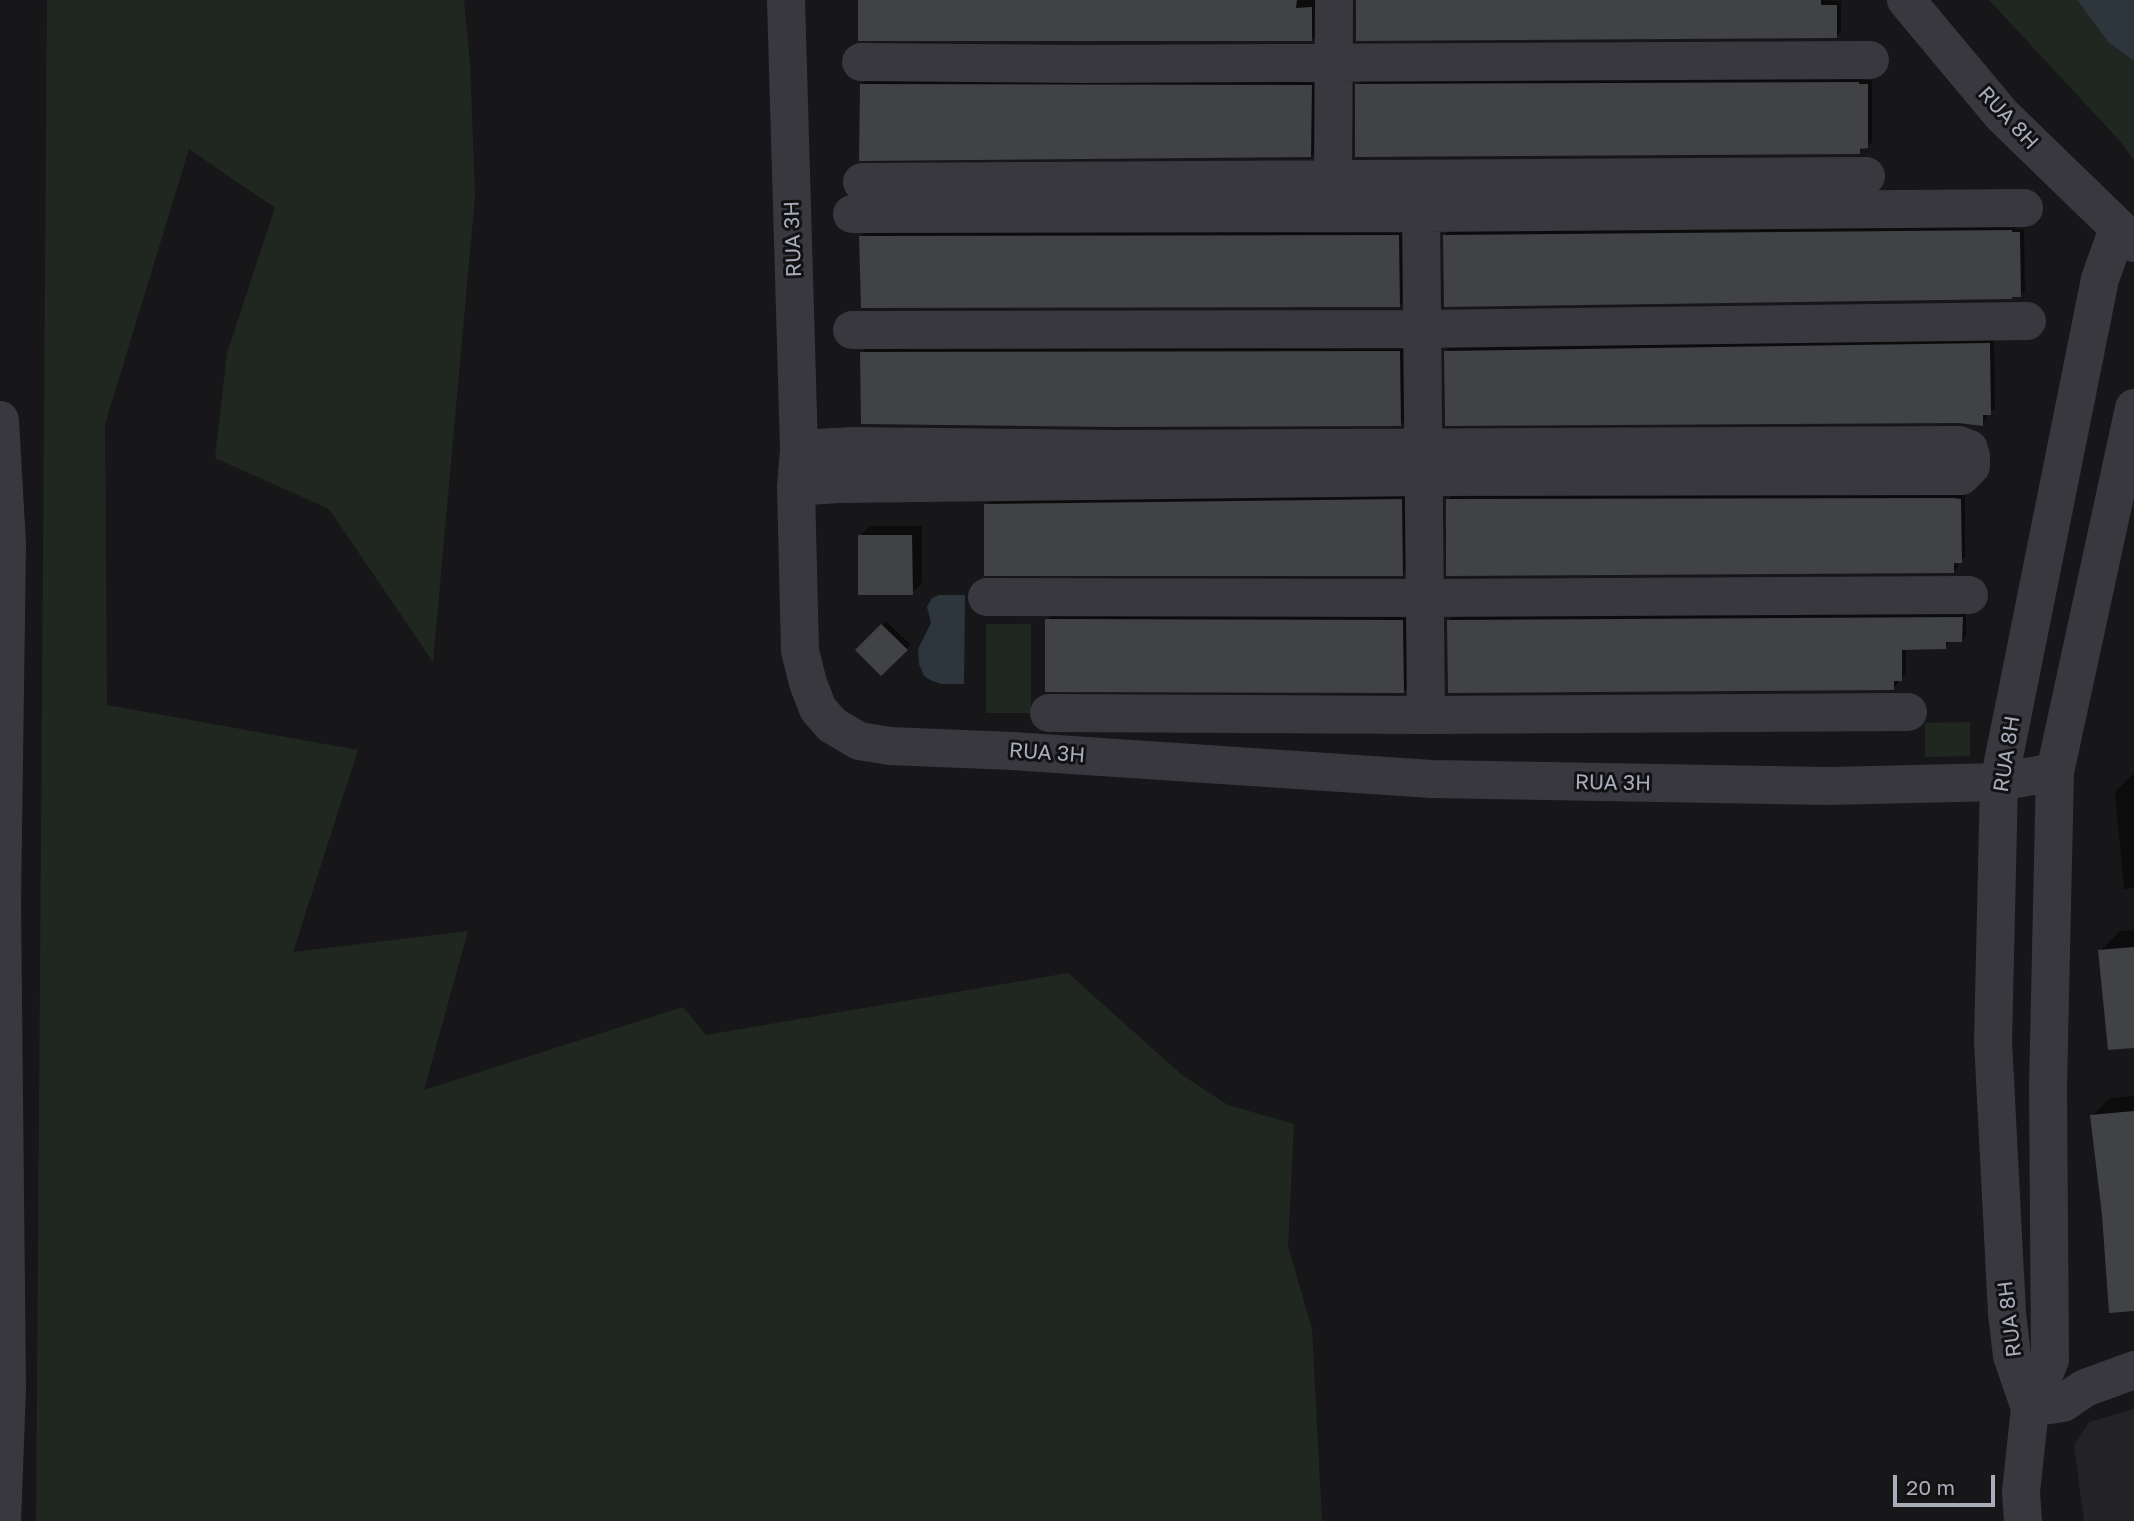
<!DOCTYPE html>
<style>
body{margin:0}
#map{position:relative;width:2134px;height:1521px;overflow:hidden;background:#171719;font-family:"Golos Text",sans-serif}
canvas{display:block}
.scale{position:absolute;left:1893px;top:1475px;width:102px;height:32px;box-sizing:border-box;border:4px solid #a9adb9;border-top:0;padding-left:9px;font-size:21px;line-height:24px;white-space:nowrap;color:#a9adb9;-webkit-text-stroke:5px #121214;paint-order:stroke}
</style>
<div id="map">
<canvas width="2134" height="1521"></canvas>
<div class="scale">20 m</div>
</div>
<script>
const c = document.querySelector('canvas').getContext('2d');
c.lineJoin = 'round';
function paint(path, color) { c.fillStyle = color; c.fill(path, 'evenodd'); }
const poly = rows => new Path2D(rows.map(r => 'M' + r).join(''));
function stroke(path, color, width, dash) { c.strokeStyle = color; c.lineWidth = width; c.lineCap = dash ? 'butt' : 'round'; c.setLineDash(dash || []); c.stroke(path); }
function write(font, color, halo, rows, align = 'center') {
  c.font = font + ' "Golos Text",sans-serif'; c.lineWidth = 6; c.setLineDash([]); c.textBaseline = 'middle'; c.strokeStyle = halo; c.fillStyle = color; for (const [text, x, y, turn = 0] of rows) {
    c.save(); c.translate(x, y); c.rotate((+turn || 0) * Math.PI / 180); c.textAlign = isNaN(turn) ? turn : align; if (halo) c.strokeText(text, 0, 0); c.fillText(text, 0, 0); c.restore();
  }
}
paint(poly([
 [2134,1409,2134,1521,2084,1521,2074,1446,2089,1422]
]), '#232326');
paint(poly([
 [47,0,464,0,470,63,475,196,433,662,329,509,215,458,227,353,275,208,189,149,105,424,107,705,358,750,293,952,468,931,424,1090,683,1007,706,1035,1068,973,1182,1075,1228,1105,1294,1124,1288,1246,1312,1329,1322,1521,36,1521],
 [1989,0,2077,0,2109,43,2134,61,2134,160,2119,140],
 [986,624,1031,624,1031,713,986,713],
 [1970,722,1970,756,1925,757,1925,723]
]), '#1f2720');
paint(poly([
 [2077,0,2134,0,2134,61,2109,43],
 [939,595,965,595,964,684,941,684,932,681,924,676,919,664,918,649,931,623,927,607,932,598]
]), '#2d353d');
paint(poly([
 [860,0,1316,0,1316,35,1311,39],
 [1358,0,1825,0,1841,1,1841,32,1836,37],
 [1862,78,1862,80,1872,80,1872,142,1859,152,1357,85,1362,81],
 [866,80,1315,81,1315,151,1311,156,862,84],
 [2015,226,2015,229,2024,229,2025,291,2020,295,1445,235,1449,231],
 [1403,231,1404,301,1399,305,861,237,865,232],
 [1994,340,1995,409,1987,413,1986,419,1982,424,1446,351,1450,347],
 [1404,347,1405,420,1401,424,862,353,866,348],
 [1406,495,1407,570,1402,574,986,505,990,500],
 [1452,495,1965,495,1965,557,1957,561,1958,567,1953,571,1447,500],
 [870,526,922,526,922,583,912,593,860,536],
 [1966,613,1966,636,1962,641,1950,641,1945,647,1906,648,1906,674,1898,679,1898,684,1893,688,1449,620,1453,616],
 [1051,615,1407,616,1408,687,1403,691,1047,620],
 [886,621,911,645,881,674,858,650],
 [2134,773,2134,888,2124,889,2115,792],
 [2134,930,2134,1046,2100,951,2120,931],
 [2134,1096,2134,1309,2103,1215,2092,1116,2110,1098]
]), '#0007');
paint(poly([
 [858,0,1297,0,1296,8,1312,7,1312,41,858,41],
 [1356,0,1821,0,1821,5,1837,5,1837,38,1356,41],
 [1859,82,1859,84,1868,84,1868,148,1860,149,1860,154,1355,157,1355,84],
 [860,84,1312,85,1311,157,859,161],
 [2012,230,2012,232,2020,232,2021,297,2012,297,2012,299,1444,307,1443,235],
 [1399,235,1400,307,861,308,859,236],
 [1990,343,1991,415,1983,415,1983,426,1959,423,1445,426,1444,351],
 [1400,351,1401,426,1114,427,861,424,860,352],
 [1953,498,1961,499,1962,563,1954,563,1954,573,1446,576,1446,499],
 [1402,499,1403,576,984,576,984,504],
 [858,535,912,535,913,595,858,595],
 [1963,617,1962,642,1946,642,1946,649,1902,650,1902,681,1894,681,1894,690,1448,693,1447,620],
 [1045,619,1403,620,1404,693,1045,692],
 [881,624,908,650,881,676,855,650],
 [2134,947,2134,1048,2108,1050,2098,950],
 [2134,1111,2134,1311,2109,1313,2102,1215,2090,1115]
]), '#414246');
stroke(poly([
 [786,0,799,449,796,487,800,651,808,683,818,709,832,725,859,741,890,746,1012,751,1432,779,1828,786,1999,782,2055,772],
 [1906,0,2002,115,2134,243],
 [861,62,1080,64,1870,60],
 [1333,181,1334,0],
 [862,182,1866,176],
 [1421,213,1426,715],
 [852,214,1421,213,2024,208],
 [852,330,1422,329,2027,321],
 [0,420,7,544,2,903,7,1389,2,1521],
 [796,487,837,484,1423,477,1961,476,1971,466,1971,456,1969,449,1959,445,1114,449,853,446,799,449],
 [987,597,1424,598,1969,595],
 [1049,713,1426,715,1908,712],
 [2030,1408,2012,1356,2007,1313,1993,1041,1999,782,2100,279,2118,229],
 [2030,1408,2063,1403,2085,1388,2134,1370],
 [2023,1521,2021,1492,2030,1408,2050,1360,2048,1086,2055,772,2134,408]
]), '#38383e', 38);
write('21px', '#a9adb9', '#121214', [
 ["RUA 8H",2008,118,47],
 ["RUA 3H",793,239,-92],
 ["RUA 3H",1047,753,4],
 ["RUA 8H",2007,754,-81],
 ["RUA 3H",1613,783,1],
 ["RUA 8H",2010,1319,-97]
]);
</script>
